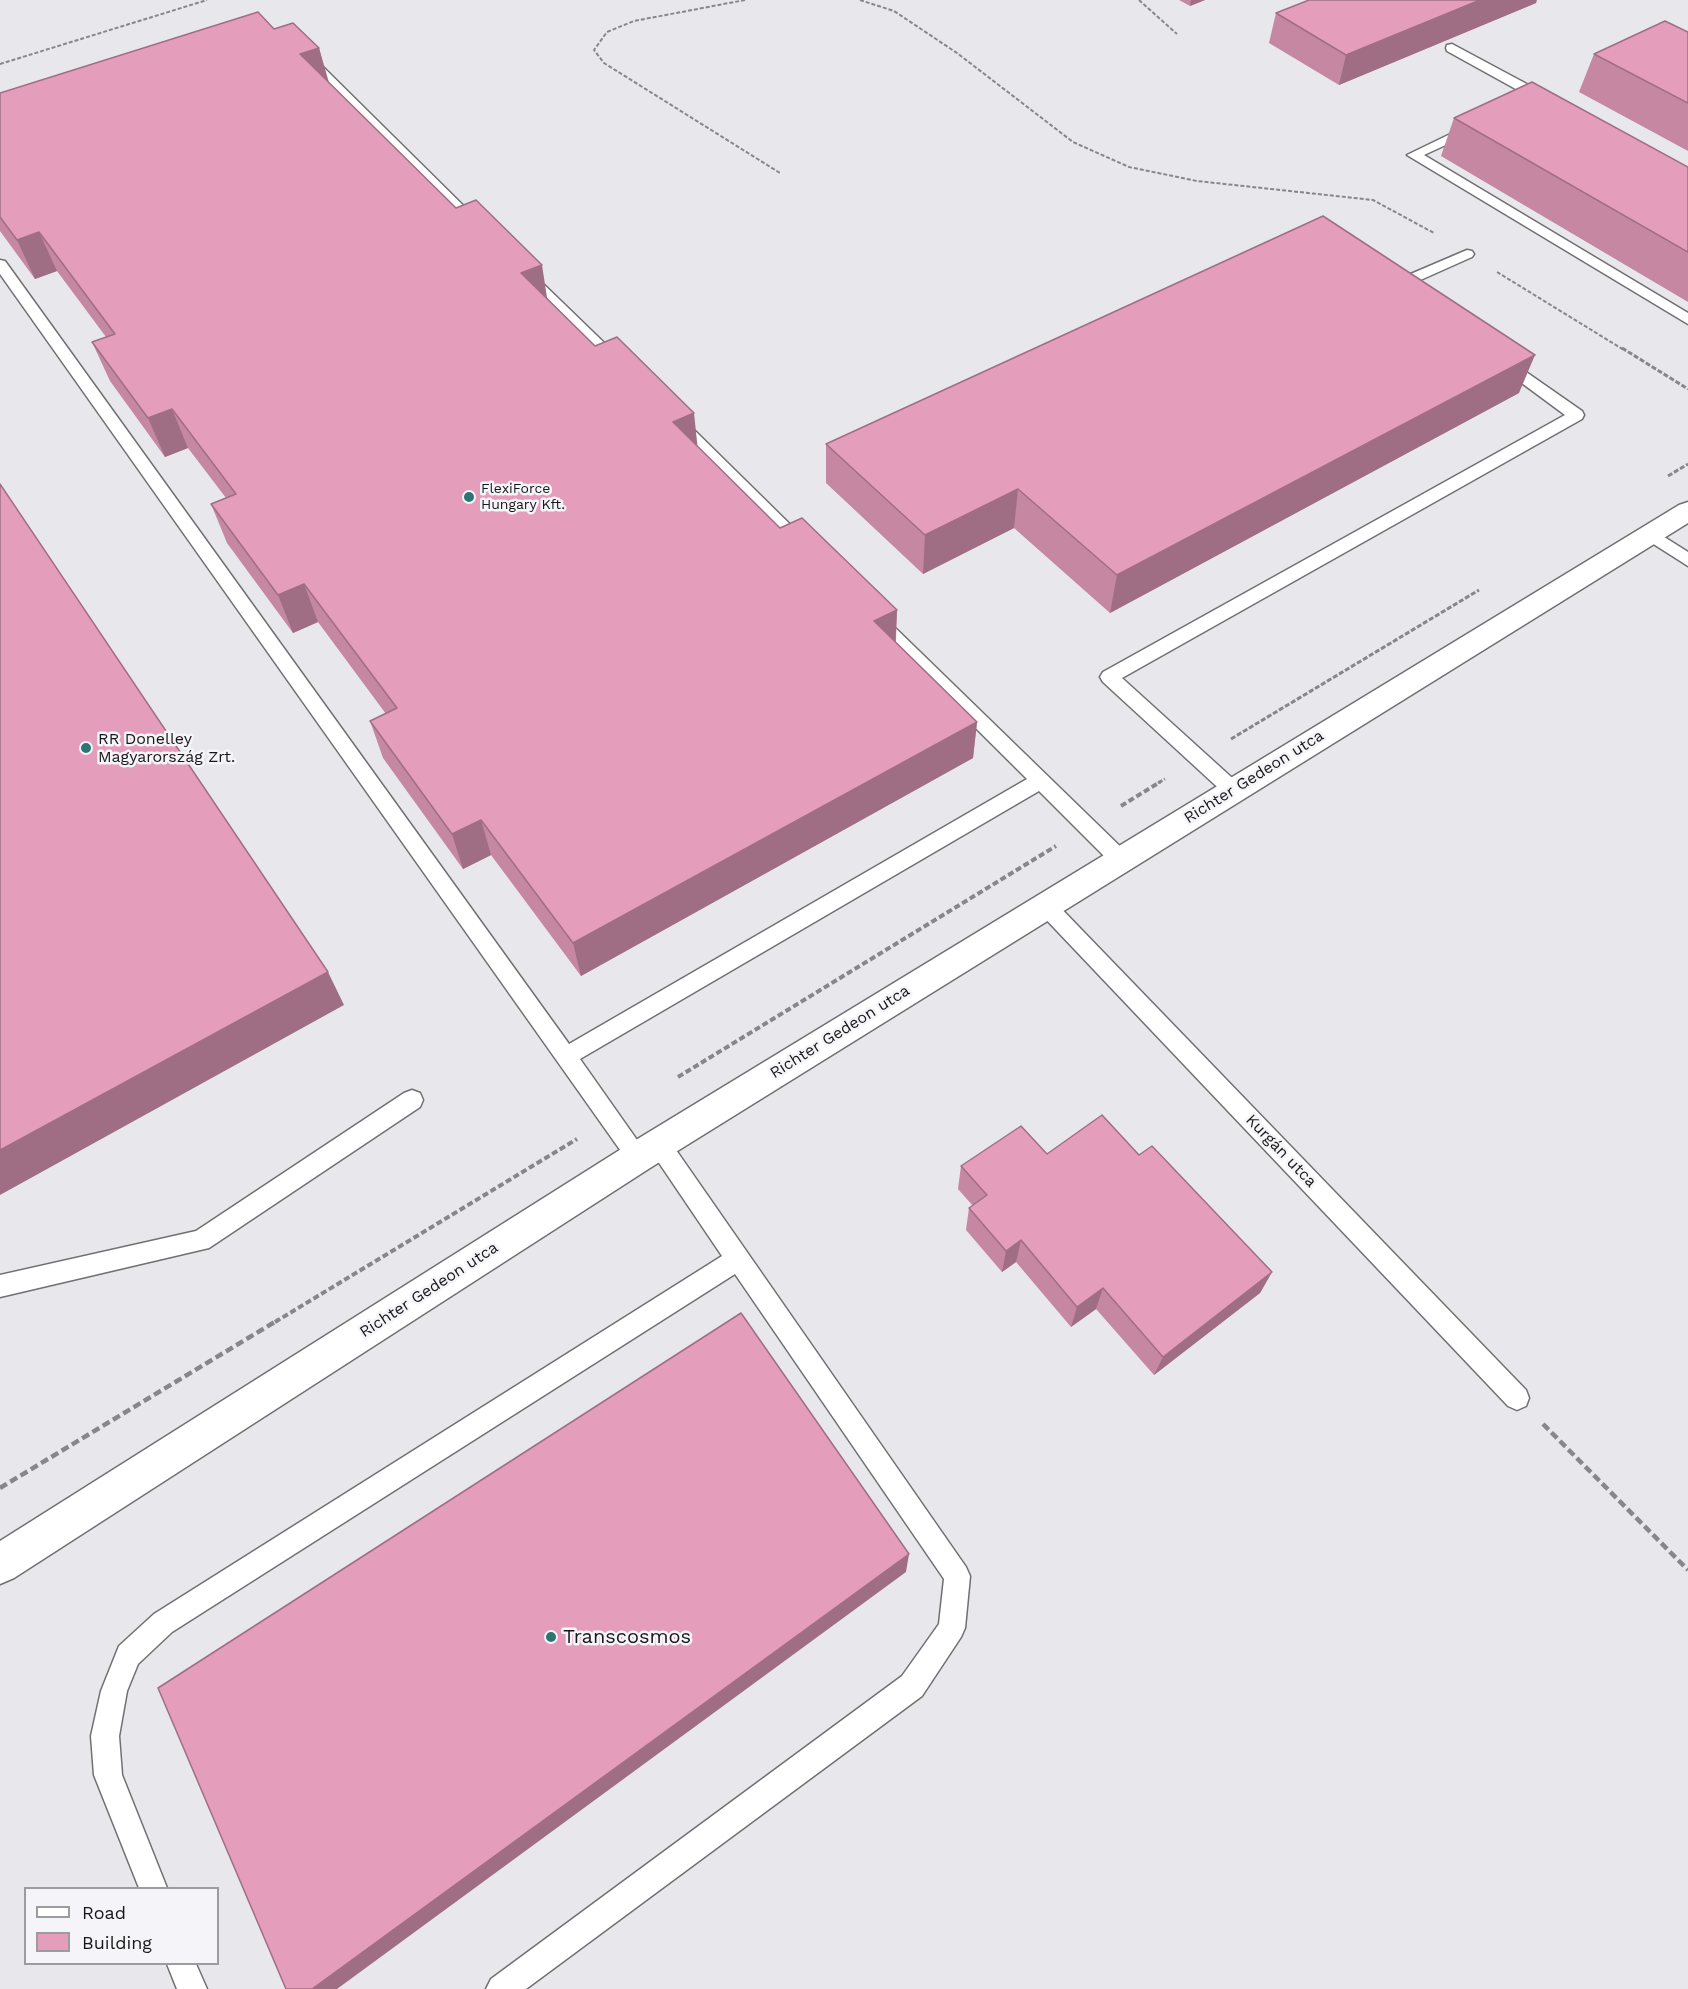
<!DOCTYPE html>
<meta charset="utf-8">
<style>
body{margin:0}
#map{position:relative;width:1688px;height:1989px;overflow:hidden;background:#e8e8ec;font-family:"Work Sans",sans-serif}
canvas{display:block}
.legend{position:absolute;left:24px;top:1887px;width:195px;height:78px;box-sizing:border-box;background:#f5f5f9;border:2px solid #9c9c9f;margin:0;padding:8px 10px;list-style:none;font-size:18px;color:#171719}
.legend li{display:flex;align-items:center;gap:12px;height:30px}
.legend b{width:30px;border:2px solid #9c9c9f}
</style>
<div id="map">
<canvas width="1688" height="1989"></canvas>
<ul class="legend">
<li><b style="height:8px;background:#fff"></b>Road</li>
<li><b style="height:16px;background:#e59dbc"></b>Building</li>
</ul>
</div>
<script>
const c = document.querySelector('canvas').getContext('2d');
c.lineJoin = 'round';
const poly = rows => new Path2D(rows.map(r => 'M' + r).join(''));
function stroke(path, color, width, dash) { c.strokeStyle = color; c.lineWidth = width; c.lineCap = dash ? 'butt' : 'round'; c.setLineDash(dash || []); c.stroke(path); }
function paint(path, color) { c.fillStyle = color; c.fill(path, 'evenodd'); }
function write(font, color, halo, rows, align = 'center') {
  c.font = font + ' "Work Sans",sans-serif'; c.lineWidth = 5; c.setLineDash([]); c.textBaseline = 'middle'; c.strokeStyle = halo; c.fillStyle = color; for (const [text, x, y, turn = 0] of rows) {
    c.save(); c.translate(x, y); c.rotate((+turn || 0) * Math.PI / 180); c.textAlign = isNaN(turn) ? turn : align; if (halo) c.strokeText(text, 0, 0); c.fillText(text, 0, 0); c.restore();
  }
}
const lane = poly([
 [1452,44,1551,97,1553,100,1551,103,1541,103,1447,51,1446,48,1447,45,1452,44],
 [308,56,313,57,483,225,485,228,483,231,473,231,303,63,302,60,308,56],
 [1473,123,1478,124,1480,127,1478,130,1424,155,1688,313,1688,324,1407,155,1473,123],
 [1467,250,1472,251,1474,254,1472,257,1407,286,1410,290,1408,293,1398,293,1390,285,1392,282,1467,250],
 [0,260,5,261,569,1044,1027,779,871,624,868,620,871,616,877,614,883,616,1127,853,1130,859,1127,865,1120,867,1113,865,1039,791,580,1059,649,1157,646,1164,638,1167,630,1164,0,274,0,260],
 [526,271,531,272,623,361,625,364,623,367,611,367,521,278,519,275,521,272,526,271],
 [1501,356,1506,358,1582,411,1584,415,1582,419,1122,678,1240,785,1243,790,1240,795,1233,797,1226,795,1103,682,1100,677,1103,672,1565,415,1496,364,1493,361,1501,356],
 [678,419,684,420,809,543,812,547,809,551,797,551,672,428,670,424,672,420,678,419],
 [1650,528,1688,552,1688,566,1644,538,1641,534,1644,530,1650,528],
 [1045,897,1052,899,1526,1390,1529,1398,1526,1406,1517,1410,1508,1406,1038,911,1035,905,1038,899,1045,897],
 [412,1090,420,1093,423,1100,420,1107,209,1248,0,1297,0,1275,196,1231,404,1093,412,1090],
 [659,1134,667,1137,966,1567,970,1576,965,1628,961,1637,922,1696,526,1989,486,1989,491,1979,902,1676,939,1624,944,1579,735,1274,172,1632,138,1664,127,1691,119,1736,122,1775,167,1888,139,1888,94,1775,91,1736,101,1691,119,1646,154,1614,722,1256,651,1151,648,1144,651,1137,659,1134],
 [167,1964,196,1964,207,1989,177,1989,167,1964]
]);
const street = poly([
 [1688,502,1688,523,650,1168,14,1578,0,1584,0,1541,626,1146,1679,505,1688,502]
]);
stroke(lane, '#707073', 3);
stroke(street, '#707073', 3);
stroke(poly([
 [745,0,634,21,607,32,594,50,604,63,780,173],
 [860,0,894,11,957,53,1073,142,1129,167,1197,181,1373,200,1434,233],
 [1139,0,1177,34],
 [0,64,207,0],
 [1497,272,1624,350]
]), '#87878a', 2, [4, 2]);
stroke(poly([
 [1622,348,1688,389],
 [1668,476,1688,464],
 [1231,739,1479,590],
 [1158,783,1165,779]
]), '#87878a', 3, [5, 2]);
stroke(poly([
 [1121,806,1160,782],
 [678,1077,1056,846],
 [275,1322,577,1139]
]), '#87878a', 4, [6, 3]);
stroke(poly([
 [1543,1424,1688,1570],
 [0,1488,278,1320]
]), '#87878a', 4.5, [8, 4]);
paint(lane, '#fff');
paint(street, '#fff');
paint(poly([
 [1179,0,1205,0,1190,6],
 [1536,3,1339,85,1269,43,1276,13],
 [1688,32,1688,151,1579,92,1594,54],
 [319,48,328,82,780,528,897,610,896,642,977,722,973,758,581,976,491,855,463,869,383,758,370,721,386,714,318,622,293,633,227,543,211,504,226,498,188,448,165,457,110,381,92,342,106,337,57,271,35,279,0,231,0,93],
 [1454,118,1688,167,1688,302,1441,156],
 [1519,393,1110,613,1014,528,923,574,826,483,826,444],
 [1047,1154,1139,1155,1272,1272,1260,1293,1154,1375,1096,1309,1071,1327,1016,1262,1002,1272,966,1230,969,1208,973,1206,958,1189,961,1166]
]), '#c587a2');
paint(poly([
 [1191,0,1205,0,1190,6],
 [1480,0,1537,0,1536,3,1339,85,1346,55],
 [319,48,330,86,300,54],
 [39,232,57,271,35,279,17,240],
 [542,265,548,304,521,273],
 [1535,355,1519,393,1110,613,1117,575],
 [172,409,188,448,165,457,148,418],
 [694,413,698,451,673,422],
 [1018,489,1014,528,923,574,925,535],
 [304,584,318,622,293,633,278,595],
 [897,610,895,648,874,621],
 [977,722,973,758,581,976,573,943],
 [481,820,491,855,463,869,452,834],
 [328,972,344,1005,0,1195,0,1150],
 [1021,1240,1016,1262,1002,1272,1006,1251],
 [1272,1272,1260,1293,1154,1375,1163,1357],
 [1103,1288,1096,1309,1071,1327,1077,1307],
 [909,1554,906,1572,337,1989,312,1989]
]), '#a06e84');
const building = poly([
 [1309,0,1480,0,1346,55,1276,13,1309,0],
 [258,12,274,29,293,23,319,48,300,54,456,208,476,200,542,265,521,273,595,346,617,337,694,413,673,422,780,528,802,518,897,610,874,621,977,722,573,943,481,820,452,834,370,721,397,708,304,584,278,595,211,504,236,494,172,409,148,418,92,342,115,334,39,232,17,240,0,217,0,93,258,12],
 [1665,21,1688,32,1688,103,1594,54,1665,21],
 [1532,82,1688,167,1688,252,1454,118,1532,82],
 [1323,216,1535,355,1117,575,1018,489,925,535,826,444,1323,216],
 [0,484,328,972,0,1150,0,484],
 [1102,1115,1139,1155,1152,1146,1272,1272,1163,1357,1103,1288,1077,1307,1021,1240,1006,1251,969,1208,987,1195,961,1166,1021,1126,1047,1154,1102,1115],
 [741,1313,909,1554,312,1989,286,1989,158,1688,741,1313]
]);
paint(building, '#e59dbc');
stroke(building, '#a06e84', 1.5);
for (const [x, y, r, color] of [
 [469,497,6,"#2c7571"],
 [86,748,6,"#2c7571"],
 [551,1637,6,"#2c7571"]
]) { const dot = new Path2D(); dot.arc(x, y, r, 0, 2 * Math.PI); c.fillStyle = color; c.fill(dot); stroke(dot, '#f5f5f9', 2); }
write('14px', '#171719', '#f5f5f9', [
 ["FlexiForce",481,489],
 ["Hungary Kft.",481,505]
], 'left');
write('16px', '#171719', '#f5f5f9', [
 ["RR Donelley",98,739],
 ["Magyarország Zrt.",98,757]
], 'left');
write('16px', '#171719', '#f5f5f9', [
 ["Richter Gedeon utca",1254,777,-32],
 ["Richter Gedeon utca",840,1032,-32],
 ["Kurgán utca",1281,1151,46],
 ["Richter Gedeon utca",429,1290,-33]
]);
write('20px', '#171719', '#f5f5f9', [
 ["Transcosmos",563,1637]
], 'left');
</script>
